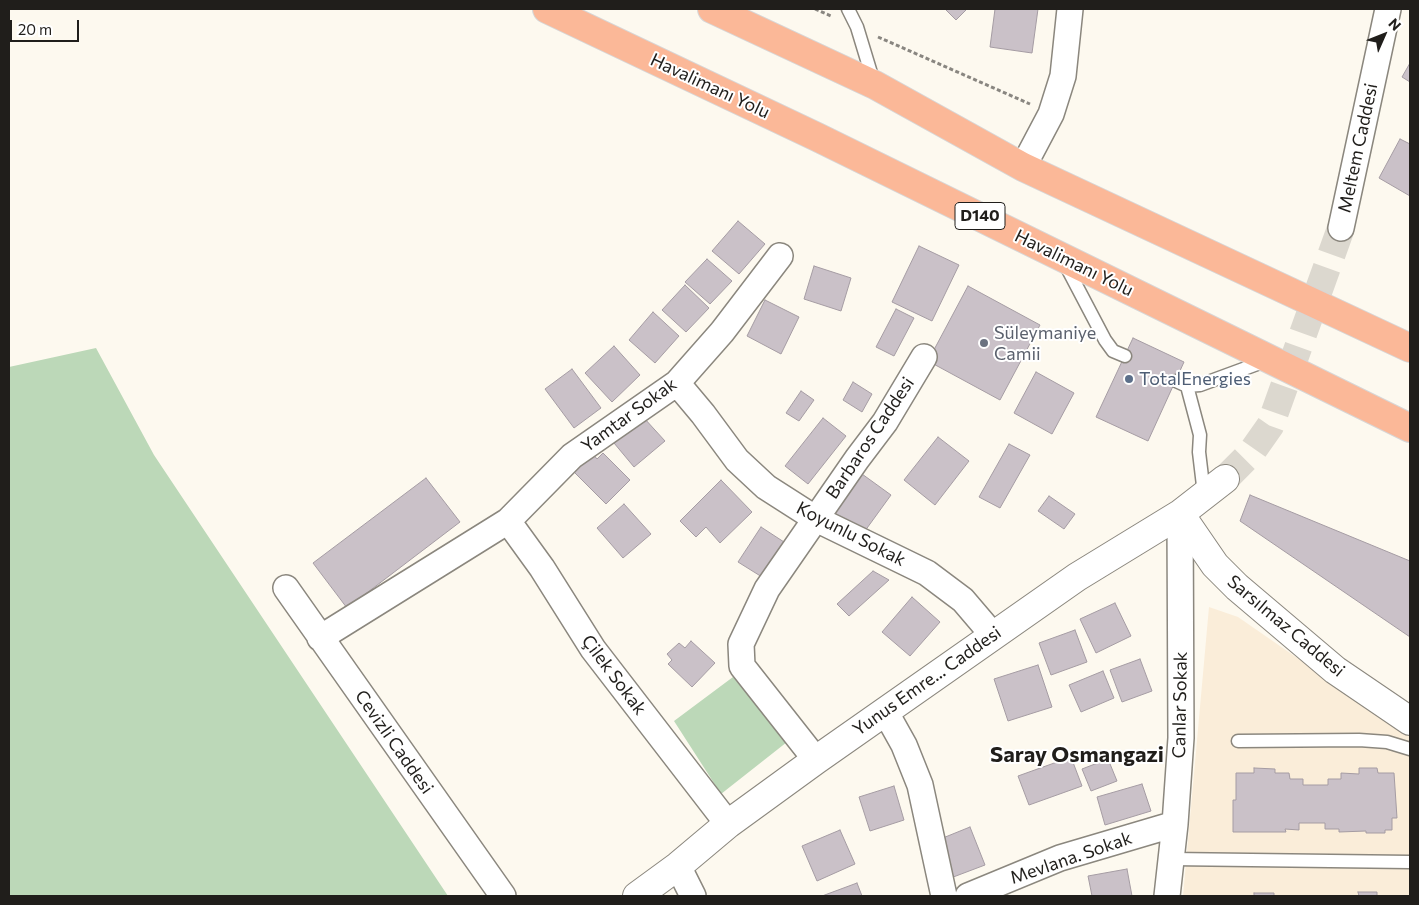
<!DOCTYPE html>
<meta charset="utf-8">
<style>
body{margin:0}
#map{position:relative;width:1419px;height:905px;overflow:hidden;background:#fdf9ef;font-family:Commissioner,sans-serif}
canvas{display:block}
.frame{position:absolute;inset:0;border:10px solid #201e1b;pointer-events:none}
.north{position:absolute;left:1359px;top:10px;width:50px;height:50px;-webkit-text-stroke:4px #fff;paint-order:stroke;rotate:46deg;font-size:14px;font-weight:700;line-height:20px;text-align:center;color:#201e1b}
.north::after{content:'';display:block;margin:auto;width:18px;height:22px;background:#201e1b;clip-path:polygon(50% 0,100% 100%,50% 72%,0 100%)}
.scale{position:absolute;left:10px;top:20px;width:69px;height:22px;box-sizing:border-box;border:2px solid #201e1b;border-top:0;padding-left:6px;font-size:15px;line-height:18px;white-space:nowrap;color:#201e1b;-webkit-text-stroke:4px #fff;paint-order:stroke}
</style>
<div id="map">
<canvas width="1419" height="905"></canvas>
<div class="frame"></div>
<div class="north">N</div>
<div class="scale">20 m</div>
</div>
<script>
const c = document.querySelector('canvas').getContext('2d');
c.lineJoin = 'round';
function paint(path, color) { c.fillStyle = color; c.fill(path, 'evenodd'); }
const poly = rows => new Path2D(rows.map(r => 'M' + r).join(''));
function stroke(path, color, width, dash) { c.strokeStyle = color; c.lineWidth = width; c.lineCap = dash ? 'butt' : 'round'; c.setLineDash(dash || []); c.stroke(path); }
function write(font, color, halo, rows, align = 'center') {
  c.font = font + ' Commissioner,sans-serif'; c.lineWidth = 4; c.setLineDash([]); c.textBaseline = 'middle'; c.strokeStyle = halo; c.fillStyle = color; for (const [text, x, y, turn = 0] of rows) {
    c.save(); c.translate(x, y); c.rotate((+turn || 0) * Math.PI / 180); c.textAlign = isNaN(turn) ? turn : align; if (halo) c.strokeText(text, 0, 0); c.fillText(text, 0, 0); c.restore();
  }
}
paint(poly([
 [1209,607,1238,617,1410,736,1410,896,1183,896]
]), '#faedd9');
paint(poly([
 [96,348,154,455,448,896,9,896,9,367],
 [733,677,787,742,721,794,674,721]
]), '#bcd8b8');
const building = poly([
 [945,9,967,9,956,20,945,9],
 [995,9,1038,9,1032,53,990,47,995,9],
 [1410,63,1410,82,1402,77,1410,63],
 [1400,139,1410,144,1410,196,1379,178,1400,139],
 [738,221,765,244,739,274,712,251,738,221],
 [919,246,959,265,932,321,892,302,919,246],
 [707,259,732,281,710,304,685,282,707,259],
 [814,266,851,278,841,311,804,299,814,266],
 [685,285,709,308,686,332,662,310,685,285],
 [968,286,1040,325,1000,400,928,361,968,286],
 [765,300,799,317,781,354,747,336,765,300],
 [896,309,914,318,894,356,876,347,896,309],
 [653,312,679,336,655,363,629,340,653,312],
 [1133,338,1184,362,1148,441,1096,417,1133,338],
 [614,346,640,375,612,402,585,373,614,346],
 [572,369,601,408,574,428,545,389,572,369],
 [1036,372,1074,393,1052,434,1014,413,1036,372],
 [853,382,872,394,862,412,843,400,853,382],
 [801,391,814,400,799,421,786,413,801,391],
 [644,418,665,441,634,467,614,443,644,418],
 [823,418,846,436,808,484,785,466,823,418],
 [938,437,969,461,935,505,904,480,938,437],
 [1009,444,1030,455,1000,508,979,497,1009,444],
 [592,453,597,459,603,453,630,480,606,504,574,472,592,453],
 [862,474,891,495,862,535,833,514,862,474],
 [426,478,460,522,347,608,313,563,426,478],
 [721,480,752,512,720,543,706,527,696,537,680,521,721,480],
 [1250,495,1410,561,1410,637,1240,521,1250,495],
 [1049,496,1075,514,1064,529,1038,511,1049,496],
 [624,504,651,534,623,558,597,528,624,504],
 [761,527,784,542,762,577,738,562,761,527],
 [873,571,889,580,849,616,837,604,873,571],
 [912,597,940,622,910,656,882,632,912,597],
 [1115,603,1131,636,1096,653,1080,619,1115,603],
 [1075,630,1087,662,1051,675,1039,643,1075,630],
 [691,641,715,663,692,687,668,664,672,660,667,654,679,643,685,648,691,641],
 [1140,659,1152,691,1122,702,1110,670,1140,659],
 [1038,665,1052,707,1008,721,994,679,1038,665],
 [1103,671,1114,698,1081,712,1069,685,1103,671],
 [1071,757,1082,786,1029,805,1018,776,1071,757],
 [1108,759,1117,781,1091,791,1082,769,1108,759],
 [1254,768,1275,769,1275,773,1289,773,1290,779,1303,779,1303,785,1328,785,1328,779,1341,779,1341,773,1359,774,1359,768,1377,768,1378,773,1394,773,1397,818,1392,818,1392,830,1385,830,1385,833,1366,833,1366,831,1339,832,1339,829,1325,829,1325,823,1299,823,1299,830,1285,829,1286,832,1233,832,1233,800,1236,800,1236,773,1254,773,1254,768],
 [1142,784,1151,811,1105,825,1097,797,1142,784],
 [894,786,904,820,870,831,859,797,894,786],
 [970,827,985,865,948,879,933,842,970,827],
 [840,830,855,864,817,881,802,846,840,830],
 [1127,869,1132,896,1092,896,1088,876,1127,869],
 [857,883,862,896,822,896,857,883],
 [1358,892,1377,892,1377,896,1359,896,1358,892],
 [1254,893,1274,893,1274,896,1254,896,1254,893]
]);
paint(building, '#cac1c8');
stroke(building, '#a59ca3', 1);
stroke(poly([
 [1225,479,1251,453,1270,426,1341,228]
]), '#dcd8cf', 28, [28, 14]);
const service = poly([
 [848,9,857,27,874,83],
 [1064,262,1105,340,1113,351,1125,356],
 [1176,381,1187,386,1200,385,1268,360],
 [1187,386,1200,435,1199,452,1204,494],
 [1238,741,1359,740,1387,742,1410,749],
 [1171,859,1410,862]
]);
const minor = poly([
 [1023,167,1051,114,1063,76,1070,9],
 [1341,228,1388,9],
 [677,383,703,414,737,460,766,487,816,519,927,573,963,600,992,634],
 [508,521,542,568,593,649,728,824],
 [286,588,503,896],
 [320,638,508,521,572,456,677,383,722,332,780,256],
 [885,711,904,745,920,785,944,896],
 [816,760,742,666,741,644,767,589,857,459,885,422,924,357],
 [678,866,693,896],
 [968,896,1060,858,1175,824],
 [1167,896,1175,824,1181,738,1180,514]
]);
const tertiary = poly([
 [1180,514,1215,565,1237,587,1335,670,1410,721],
 [637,896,678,866,728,824,816,760,1077,577,1180,514,1225,479]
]);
const trunk = poly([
 [547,9,817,137,1410,428],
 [712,9,875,85,1023,167,1410,348]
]);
stroke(service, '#8b877e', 15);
stroke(minor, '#8b877e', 28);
stroke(tertiary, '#8b877e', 30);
stroke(trunk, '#d7d6d6', 30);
stroke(poly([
 [815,9,831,16],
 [878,37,1030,104]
]), '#898680', 3, [4, 2.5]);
stroke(service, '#fff', 12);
stroke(minor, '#fff', 25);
stroke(tertiary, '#fff', 28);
stroke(trunk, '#fbb898', 28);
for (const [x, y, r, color] of [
 [984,343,5,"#6b7280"],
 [1129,379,5,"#5c6f8a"]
]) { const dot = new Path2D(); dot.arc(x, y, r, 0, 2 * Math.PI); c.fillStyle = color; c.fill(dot); stroke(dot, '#fff', 2); }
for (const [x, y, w] of [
 [980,216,50]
]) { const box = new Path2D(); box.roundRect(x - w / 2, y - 13.5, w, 27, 4); c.fillStyle = '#fff'; c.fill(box); stroke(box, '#201e1b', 1); }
write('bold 16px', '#201e1b', null, [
 ["D140",980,216]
]);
write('18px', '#201e1b', '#fff', [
 ["Havalimanı Yolu",710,86,25],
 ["Meltem Caddesi",1358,148,-78],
 ["Havalimanı Yolu",1074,263,26],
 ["Yamtar Sokak",629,415,-36],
 ["Barbaros Caddesi",870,438,-56],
 ["Koyunlu Sokak",851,534,27],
 ["Sarsılmaz Caddesi",1286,626,40],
 ["Çilek Sokak",614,675,53],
 ["Yunus Emre... Caddesi",927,681,-35],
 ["Canlar Sokak",1180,705,-89],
 ["Cevizli Caddesi",394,742,55],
 ["Mevlana. Sokak",1071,858,-19]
]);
write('18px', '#5b616d', '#fff', [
 ["Süleymaniye",994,333],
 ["Camii",994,354]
], 'left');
write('18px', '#4e5e75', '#fff', [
 ["TotalEnergies",1139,379]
], 'left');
write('bold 22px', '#201e1b', '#fff', [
 ["Saray Osmangazi",1077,755]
]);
</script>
